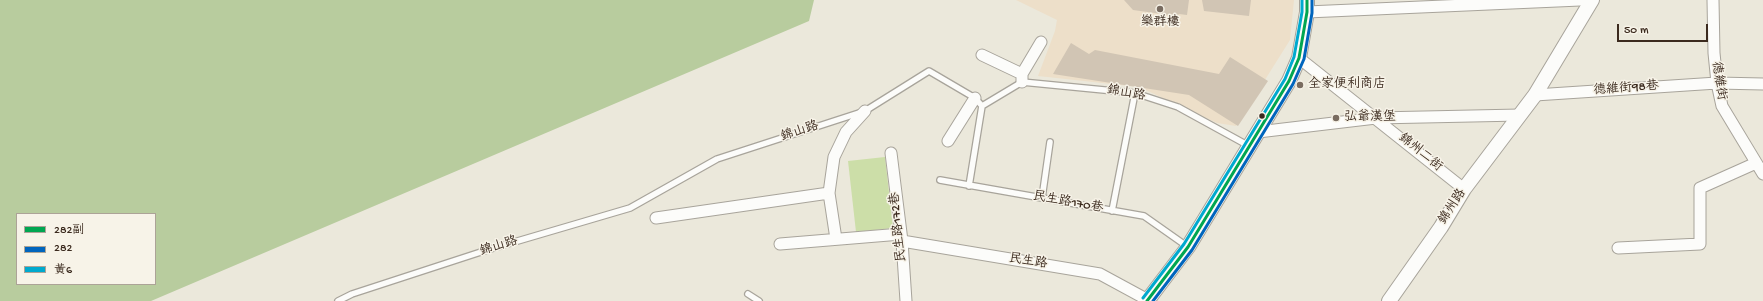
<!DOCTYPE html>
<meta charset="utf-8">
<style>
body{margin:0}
#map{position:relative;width:1763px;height:301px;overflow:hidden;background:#ebe8db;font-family:"Gochi Hand","LXGW WenKai TC",sans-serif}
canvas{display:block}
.legend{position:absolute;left:16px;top:213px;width:140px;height:72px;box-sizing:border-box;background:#f7f3e8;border:1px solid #aca397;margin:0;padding:5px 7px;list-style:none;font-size:12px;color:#3b2a1e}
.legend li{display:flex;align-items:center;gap:8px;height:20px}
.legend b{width:20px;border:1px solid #aca397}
.scale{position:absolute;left:1617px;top:24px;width:91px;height:18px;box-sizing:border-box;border:2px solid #3b2a1e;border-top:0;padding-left:5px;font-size:12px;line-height:14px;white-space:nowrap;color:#3b2a1e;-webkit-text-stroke:3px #f7f3e8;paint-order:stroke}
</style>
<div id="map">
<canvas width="1763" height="301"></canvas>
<ul class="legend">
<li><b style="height:5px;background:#00a651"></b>282副</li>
<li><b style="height:5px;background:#0065bd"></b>282</li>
<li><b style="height:5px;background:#00a9ce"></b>黃6</li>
</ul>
<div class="scale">50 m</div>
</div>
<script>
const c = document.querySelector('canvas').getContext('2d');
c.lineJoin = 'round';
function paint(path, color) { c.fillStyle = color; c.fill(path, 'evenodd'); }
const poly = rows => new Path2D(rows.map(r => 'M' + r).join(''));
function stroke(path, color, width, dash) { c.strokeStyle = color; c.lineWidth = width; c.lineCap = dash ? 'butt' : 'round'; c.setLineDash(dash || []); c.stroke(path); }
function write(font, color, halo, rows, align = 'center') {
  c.font = font + ' "Gochi Hand","LXGW WenKai TC",sans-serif'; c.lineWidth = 3; c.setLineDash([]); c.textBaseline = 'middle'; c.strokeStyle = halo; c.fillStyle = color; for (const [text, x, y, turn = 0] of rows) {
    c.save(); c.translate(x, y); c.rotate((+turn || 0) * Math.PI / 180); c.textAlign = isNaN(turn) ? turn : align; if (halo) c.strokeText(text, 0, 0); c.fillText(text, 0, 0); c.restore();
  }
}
paint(poly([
 [1016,0,1294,0,1290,40,1236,126,1217,123,1139,87,1038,76,1055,31,1057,20]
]), '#eddfc9');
paint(poly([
 [885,157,893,228,856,232,848,161]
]), '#ccdea8');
paint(poly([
 [0,0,814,0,809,21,151,301,0,301],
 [17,214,155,214,155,284,17,284]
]), '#b8cc9e');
paint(poly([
 [1124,0,1189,0,1187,15,1179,14,1177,16,1133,10],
 [1202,0,1251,0,1249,16,1204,11],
 [1071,43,1089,54,1095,50,1219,74,1230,57,1268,81,1238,126,1189,95,1053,74]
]), '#d1c5b4');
const service = poly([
 [940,180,1144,216,1188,247],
 [969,186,982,106],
 [1042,198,1050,142],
 [1112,211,1135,93],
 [748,294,759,301],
 [338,301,352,294,487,250,630,208,717,159,865,111,929,71,975,98,982,106,1022,82,1135,93,1178,107,1249,146]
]);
const minor = poly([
 [1713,0,1714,53,1717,83,1722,106,1763,174],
 [1307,12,1580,0],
 [982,55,1022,74],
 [1299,58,1464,189],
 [1022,82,1022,74,1041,42],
 [1535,95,1717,83,1763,84],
 [1258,132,1376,118,1520,115],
 [948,141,975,98],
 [891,153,902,241,906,301],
 [656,218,829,193],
 [836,239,829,193,834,157,846,132,865,111],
 [902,241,1100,274,1148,300],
 [780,244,901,234],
 [1618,248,1700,244,1700,188,1756,163]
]);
const tertiary = poly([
 [1147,301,1188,247,1289,81,1299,58,1307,12,1307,0],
 [1389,301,1441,227,1464,189,1535,95,1592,0]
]);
stroke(service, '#a8a49b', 8);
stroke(minor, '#a8a49b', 13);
stroke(tertiary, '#a8a49b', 16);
stroke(service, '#fcfcfa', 5.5);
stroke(minor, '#fcfcfa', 11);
stroke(tertiary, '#fcfcfa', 14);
stroke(poly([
 [1147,301,1188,247,1289,81,1299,58,1307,12,1307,0]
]), '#00a651', 3);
stroke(poly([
 [1153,301,1192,250,1293,84,1304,59,1312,13,1312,0]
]), '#0065bd', 3);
stroke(poly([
 [1143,298,1184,244,1285,79,1294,57,1302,12,1302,0]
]), '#00a9ce', 3);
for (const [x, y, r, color] of [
 [1160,9,4,"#796c60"],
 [1300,85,4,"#796c60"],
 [1262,116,3.5,"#3b2a1e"],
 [1336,118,4,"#796c60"]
]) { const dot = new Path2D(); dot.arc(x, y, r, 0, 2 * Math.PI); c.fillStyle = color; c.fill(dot); stroke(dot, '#f7f3e8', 1.5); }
write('13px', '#3b2a1e', '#f7f3e8', [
 ["樂群樓",1160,23,"center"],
 ["全家便利商店",1308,85],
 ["弘爺漢堡",1344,118]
], 'left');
write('13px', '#3b2a1e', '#f7f3e8', [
 ["德維街",1718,81,81],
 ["德維街98巷",1626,89,-4],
 ["錦山路",1126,94,10],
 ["錦山路",800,132,-18],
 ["錦州二街",1420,153,39],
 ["民生路170巷",1068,203,10],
 ["錦州路",1453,207,-57],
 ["民生路172巷",899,227,-96],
 ["錦山路",499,247,-17],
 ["民生路",1028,262,9]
]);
</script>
